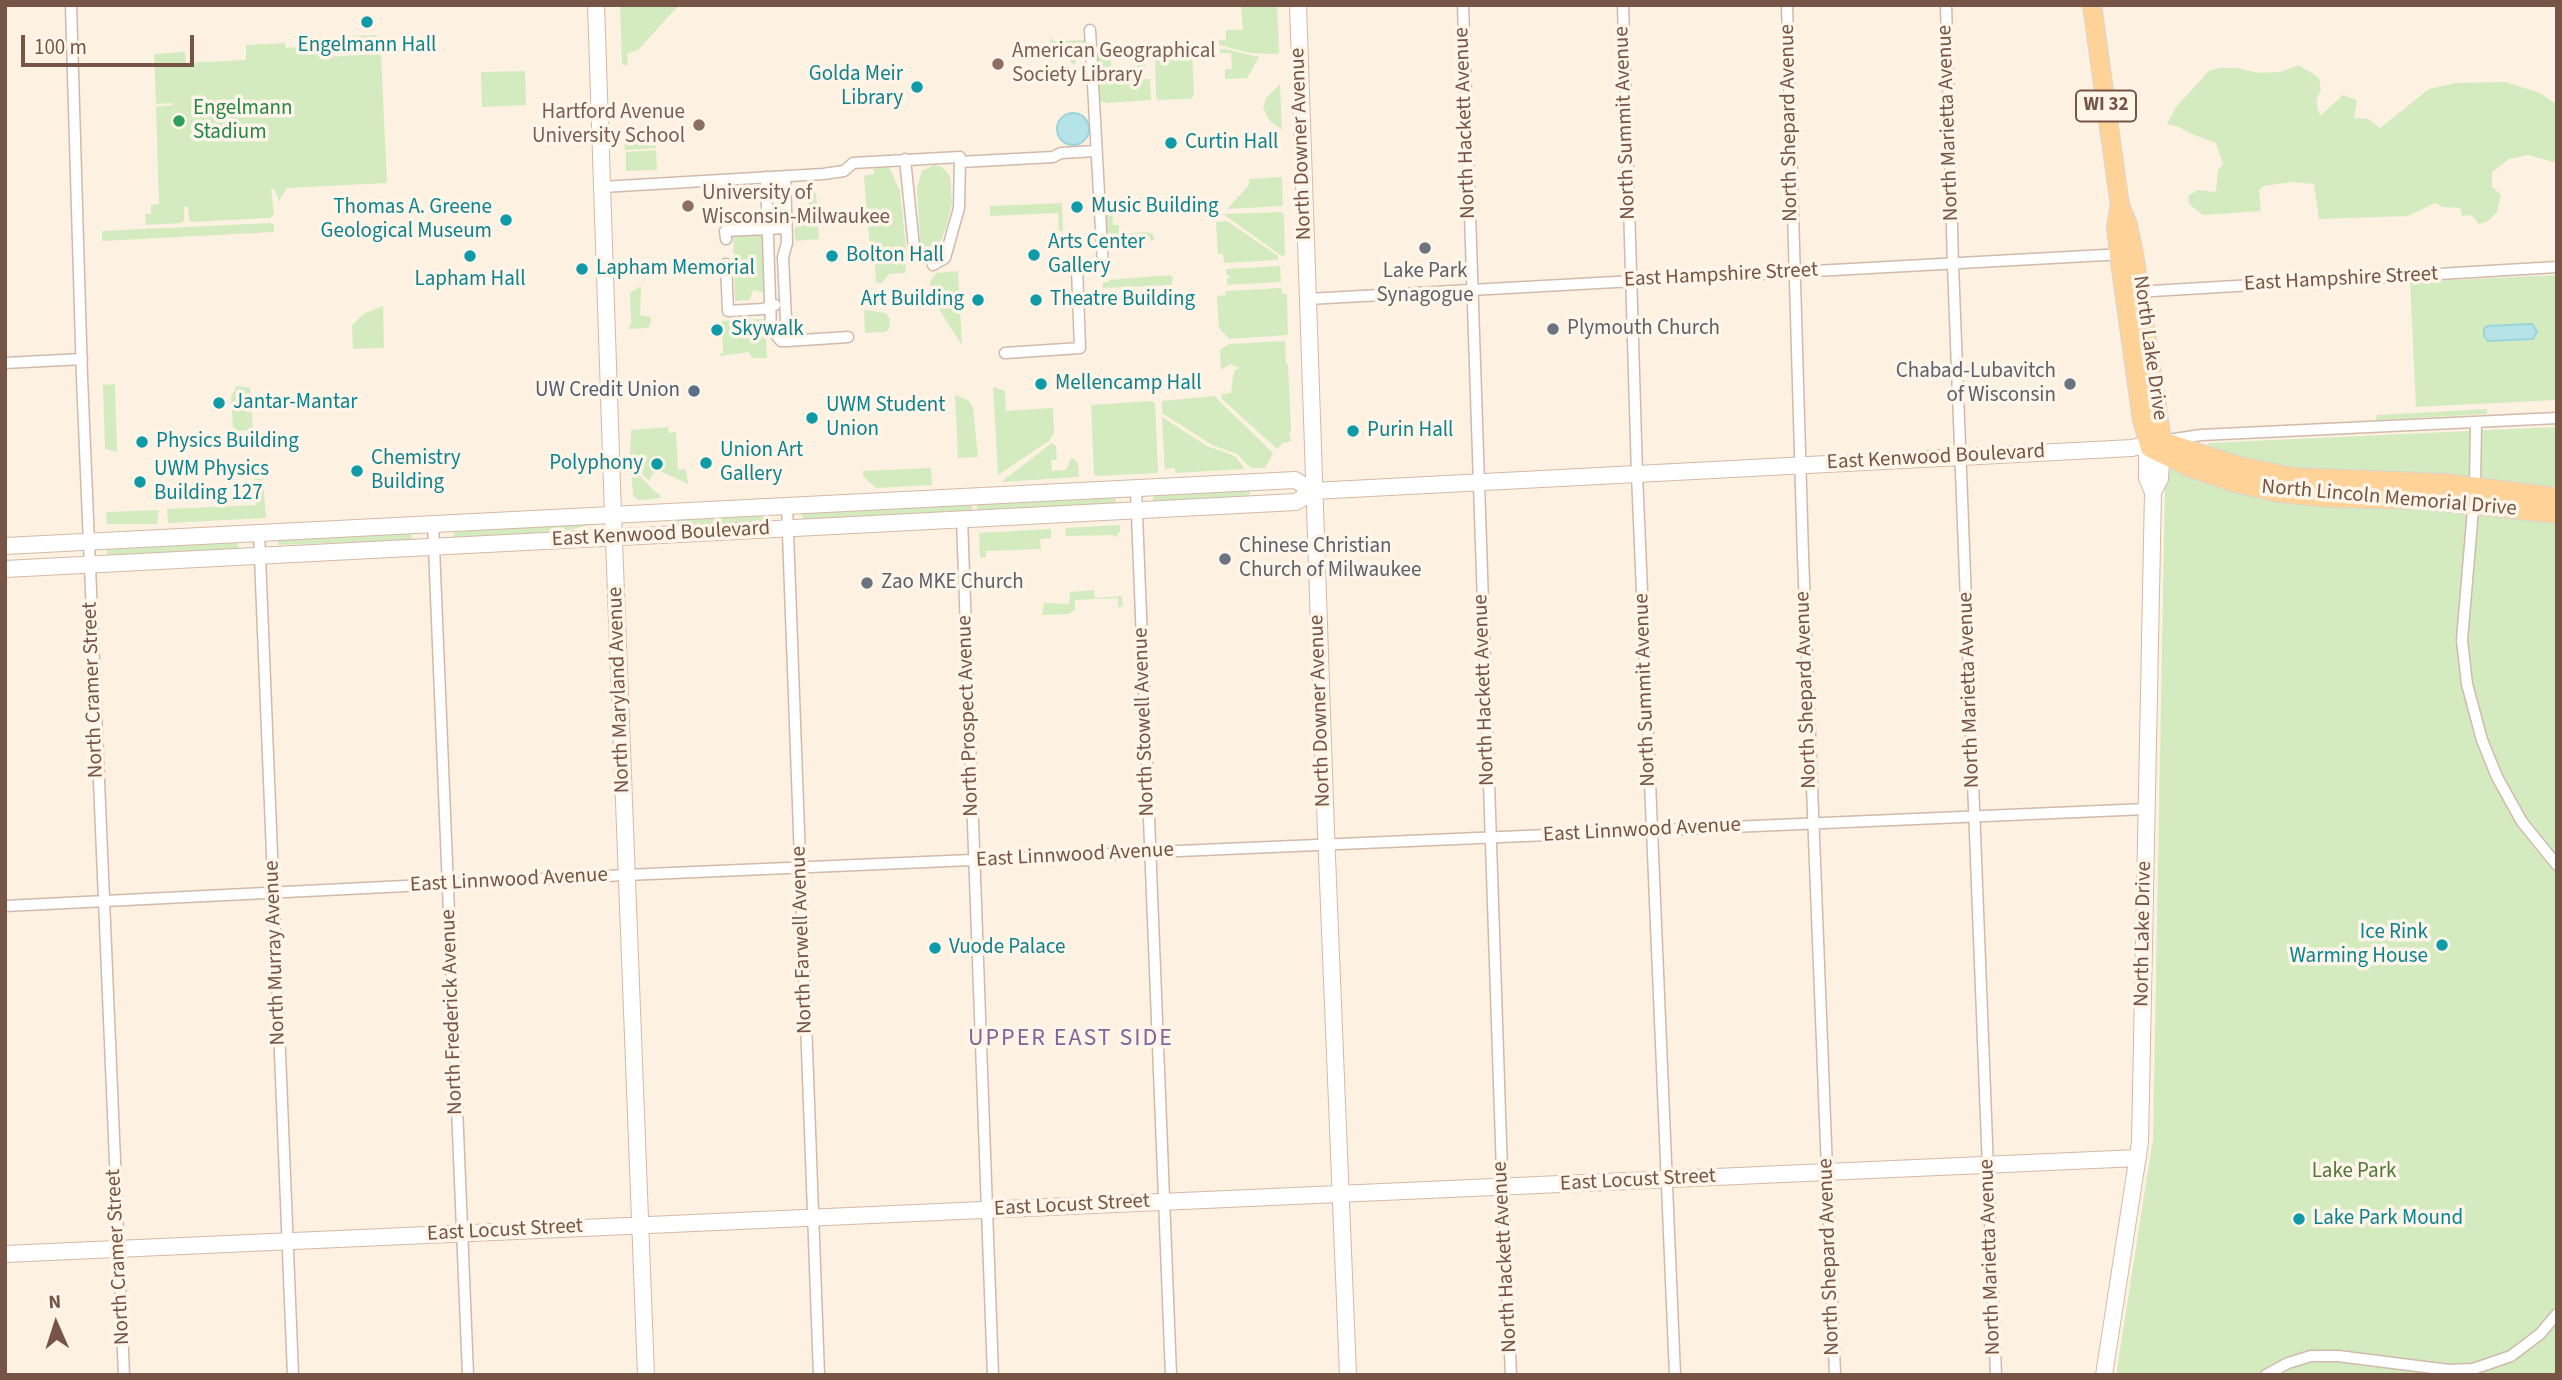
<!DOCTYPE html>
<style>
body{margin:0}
#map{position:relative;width:2562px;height:1380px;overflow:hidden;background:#fdf1e2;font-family:"Source Sans 3",sans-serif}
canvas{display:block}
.frame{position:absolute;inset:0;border:7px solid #765547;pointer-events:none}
.north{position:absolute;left:21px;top:1289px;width:70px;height:70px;-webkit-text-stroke:5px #fff5e9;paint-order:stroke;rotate:357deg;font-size:19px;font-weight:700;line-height:28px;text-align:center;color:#765547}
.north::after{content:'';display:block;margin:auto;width:24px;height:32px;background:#765547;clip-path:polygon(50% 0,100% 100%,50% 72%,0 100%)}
.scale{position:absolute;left:21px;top:35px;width:173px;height:32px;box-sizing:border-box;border:4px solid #765547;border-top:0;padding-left:9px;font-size:21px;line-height:24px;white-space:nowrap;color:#765547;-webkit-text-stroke:5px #fff5e9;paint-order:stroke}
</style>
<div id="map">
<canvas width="2562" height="1380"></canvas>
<div class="frame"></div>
<div class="north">N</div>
<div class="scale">100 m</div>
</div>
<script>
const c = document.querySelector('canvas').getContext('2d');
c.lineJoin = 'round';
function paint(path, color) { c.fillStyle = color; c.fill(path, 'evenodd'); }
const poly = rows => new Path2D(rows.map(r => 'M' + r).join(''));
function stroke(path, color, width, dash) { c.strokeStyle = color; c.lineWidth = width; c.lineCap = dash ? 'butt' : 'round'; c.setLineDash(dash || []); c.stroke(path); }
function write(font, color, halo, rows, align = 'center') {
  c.font = font + ' "Source Sans 3",sans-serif'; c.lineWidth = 7; c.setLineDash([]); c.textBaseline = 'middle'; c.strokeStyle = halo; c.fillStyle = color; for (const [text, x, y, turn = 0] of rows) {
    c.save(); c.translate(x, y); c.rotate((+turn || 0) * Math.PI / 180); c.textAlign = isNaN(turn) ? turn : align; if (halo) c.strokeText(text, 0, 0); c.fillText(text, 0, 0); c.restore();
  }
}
paint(poly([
 [620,5,679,5,638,50,627,54,628,66,622,64],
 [1241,5,1277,5,1279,52,1277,54,1250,53,1219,45,1219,40,1226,40,1226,30,1243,30],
 [377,35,380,44,386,44,386,51,322,54,322,57,381,54,387,183,287,188,279,201,274,189,271,189,274,214,270,218,191,222,189,220,188,207,184,207,184,220,182,223,146,225,145,214,151,214,151,205,159,204,156,107,173,105,173,103,156,104,154,54,185,52,186,63,246,60,246,45,285,43,286,48,299,47,299,42,308,42,308,38],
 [1050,38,1054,41,1087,40,1074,65,1050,44],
 [1108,42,1112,42,1111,66,1113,72,1137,71,1137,65,1145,61,1145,75,1094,76,1095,48],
 [1220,49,1225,49,1259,57,1247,78,1225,79,1225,69,1232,69,1231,53,1220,53],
 [1188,50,1192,53,1194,95,1191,99,1158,100,1156,97,1155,53],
 [2299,65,2319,78,2321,90,2316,101,2320,116,2343,95,2357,100,2354,118,2368,119,2380,128,2429,89,2455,83,2505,82,2540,93,2557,105,2557,163,2528,155,2509,159,2492,172,2492,187,2501,195,2497,212,2488,221,2479,224,2471,215,2462,216,2460,208,2443,207,2435,203,2408,216,2319,219,2314,184,2291,182,2263,186,2259,190,2261,211,2203,215,2189,204,2188,196,2198,190,2216,192,2218,170,2223,164,2216,143,2192,134,2179,127,2167,124,2176,107,2209,71,2220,68,2237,68,2259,73,2280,72],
 [525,71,526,105,482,107,481,72],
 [1150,79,1151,100,1106,103,1096,99,1095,80],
 [1280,84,1282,130,1269,120,1263,108,1266,98],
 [655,129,656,148,625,150,624,130],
 [656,150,657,170,626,171,626,152],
 [934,165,942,167,950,176,952,203,946,228,938,247,931,257,927,257,922,253,920,241,917,188,922,171],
 [883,166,890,169,900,191,907,256,905,273,889,274,882,283,876,283,874,249,870,248,864,177,865,175,874,174,874,168],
 [1282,177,1283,206,1227,209,1249,185,1249,179],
 [814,192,816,193,819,239,796,241,794,231],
 [1062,203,1063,231,1059,231,1058,213,990,216,990,206],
 [1112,206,1113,225,1119,225,1119,234,1146,232,1153,234,1154,240,1150,241,1150,237,1119,239,1118,242,1112,243,1111,249,1109,232,1106,231,1105,207],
 [1280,212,1283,213,1284,218,1285,255,1282,256,1223,214],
 [1227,221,1278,256,1278,260,1224,263,1223,254,1218,254,1216,222],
 [270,223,274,225,274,232,102,241,102,231],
 [762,233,764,293,753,290,750,300,735,301,733,234],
 [1280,266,1281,282,1227,285,1227,279,1230,277,1226,274,1226,269],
 [958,271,962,345,938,308,930,288,931,280,936,273],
 [1170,275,1173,277,1172,285,1103,288,1103,282,1109,282,1109,280],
 [2557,275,2557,400,2416,407,2410,282],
 [641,286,640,315,651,317,651,322,648,328,628,329,631,324,630,293],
 [1281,288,1283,294,1287,294,1288,335,1229,339,1219,328,1217,296,1226,295,1225,291],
 [383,306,384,348,353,349,352,325,365,313],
 [864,310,886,313,890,319,889,329,885,332,865,333],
 [765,319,767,358,752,358,749,352,720,356,720,354,723,353,722,321],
 [1285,341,1286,364,1288,364,1291,432,1289,432,1291,441,1283,443,1277,449,1222,399,1222,394,1231,393,1233,376,1235,370,1240,368,1230,364,1221,370,1220,350,1229,344],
 [115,384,117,452,105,449,103,385],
 [237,386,250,388,253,430,237,431,233,427,231,396],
 [993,387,1005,391,1006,411,1053,408,1054,433,1049,441,998,475],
 [955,395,968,400,973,408,978,457,958,458],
 [1214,396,1273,453,1265,468,1251,468,1237,454,1212,445,1162,413,1162,401],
 [1151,401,1155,403,1158,473,1096,476,1094,474,1091,405],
 [2487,409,2487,414,2376,420,2377,415],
 [1162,417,1207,446,1235,456,1245,469,1175,473,1175,468,1166,469,1165,473],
 [668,427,669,433,676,432,678,470,686,469,688,484,660,471,653,473,649,481,636,467,630,456,631,430],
 [2557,427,2557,1375,2116,1375,2153,1139,2165,484,2168,459,2208,445,2208,443],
 [1052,443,1056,446,1057,460,1051,460,1052,471,1066,470,1071,458,1074,459,1078,463,1079,477,1001,482],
 [631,466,653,490,660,495,661,498,638,500,633,495],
 [931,468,932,485,876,488,863,476,863,471],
 [254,478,263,479,266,518,168,523,167,509,256,505],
 [1250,489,1250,494,1244,497,1153,503,1153,497,1158,495],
 [1111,497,1116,499,1116,504,977,510,977,502],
 [972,503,972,511,803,519,802,514,809,511],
 [159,510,157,524,107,524,106,512],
 [764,514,768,516,768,521,674,525,673,520,683,517],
 [590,521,590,525,556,533,453,537,453,533,486,524],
 [1120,525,1120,532,1114,538,1113,535,1066,536,1065,528],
 [398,529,411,535,412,540,279,545,278,541,284,539],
 [1051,529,1051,538,1040,539,1041,549,986,551,986,557,980,558,979,533],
 [235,540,238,542,238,549,115,555,107,554,107,549,139,542],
 [1094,590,1095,598,1122,596,1123,607,1118,607,1118,598,1075,600,1075,610,1068,614,1042,615,1044,603,1069,604,1070,592]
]), '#d4ebc0');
const water = poly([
 '1057 129a16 16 0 1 1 32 0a16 16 0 1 1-32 0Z',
 [2532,324,2537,331,2533,339,2488,341,2484,336,2484,329,2487,326,2532,324]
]);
paint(water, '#b5e3e8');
stroke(water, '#9bd4da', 2);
const street = poly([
 [71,5,82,377,124,1375],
 [1463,5,1502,1172,1511,1375],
 [1623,5,1637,474,1675,1375],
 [1787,5,1803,556,1835,1375],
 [1946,5,1953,265,1996,1375],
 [905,159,915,257],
 [960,162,1053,157,1061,153,1096,151],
 [785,176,787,243,783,257,787,341,848,337],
 [766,177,771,329,781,341,787,341],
 [602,187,823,174,844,171,853,163,960,157,959,208,945,258,933,265],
 [726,239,725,231,786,228],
 [726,264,728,311,763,309,775,305],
 [2135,292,2557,267],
 [1308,299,2123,254],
 [1005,353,1080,348,1077,268,1103,266,1090,30],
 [5,363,82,359],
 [2476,423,2475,486,2462,640,2467,684,2482,740,2497,777,2522,822,2557,865],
 [2168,440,2201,435,2557,418],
 [1136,489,1171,1375],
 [787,506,819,1375],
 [962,519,993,1375],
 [433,523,468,1375],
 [259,532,293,1375],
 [5,906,626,875,2146,809],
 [2266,1375,2288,1363,2311,1356,2338,1356,2449,1370,2473,1369,2511,1356,2540,1334,2557,1314]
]);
const secondary = poly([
 [596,5,613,515,646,1375],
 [1298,5,1326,832,1348,1375],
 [5,546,1295,480,1313,491],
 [5,569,1296,502,1313,491,2132,448,2162,441,2160,479,2153,492],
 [5,1254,2138,1158],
 [2104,1375,2140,1142,2153,492,2147,478,2147,444]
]);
const primary = poly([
 [2092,5,2120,206,2128,225,2134,254,2162,441,2236,465,2293,477,2446,483,2557,497],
 [2119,210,2116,227,2119,255,2142,420,2150,448,2191,468,2235,483,2280,493,2330,498,2426,500,2557,514]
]);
stroke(street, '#d1baab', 13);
stroke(secondary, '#d4b9a8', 18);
stroke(primary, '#dbd3cf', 20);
stroke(street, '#fff', 10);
stroke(secondary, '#fff', 16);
stroke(primary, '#ffd397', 18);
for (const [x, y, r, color] of [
 [367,22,7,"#0f9aa8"],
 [998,64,7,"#8d6e63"],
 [917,87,7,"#0f9aa8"],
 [179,121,7,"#2e9e5b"],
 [699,125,7,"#8d6e63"],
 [1171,143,7,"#0f9aa8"],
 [688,206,7,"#8d6e63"],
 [1077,207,7,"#0f9aa8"],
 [506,220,7,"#0f9aa8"],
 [1425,248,7,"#6b7280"],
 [1034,255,7,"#0f9aa8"],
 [470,256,7,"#0f9aa8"],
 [832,256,7,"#0f9aa8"],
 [582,269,7,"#0f9aa8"],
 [978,300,7,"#0f9aa8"],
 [1036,300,7,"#0f9aa8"],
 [1553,329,7,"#6b7280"],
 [717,330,7,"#0f9aa8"],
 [1041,384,7,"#0f9aa8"],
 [2070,384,7,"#6b7280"],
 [694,391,7,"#5c6f8a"],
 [219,403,7,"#0f9aa8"],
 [812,418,7,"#0f9aa8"],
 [1353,431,7,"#0f9aa8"],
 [142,442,7,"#0f9aa8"],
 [706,463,7,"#0f9aa8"],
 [657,464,7,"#0f9aa8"],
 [357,471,7,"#0f9aa8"],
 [140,482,7,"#0f9aa8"],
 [1225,559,7,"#6b7280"],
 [867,583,7,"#6b7280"],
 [2442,945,7,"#0f9aa8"],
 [935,948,7,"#0f9aa8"],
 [2299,1219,7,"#0f9aa8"]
]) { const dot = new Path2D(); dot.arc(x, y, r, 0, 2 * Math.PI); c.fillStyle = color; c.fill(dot); stroke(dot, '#fff5e9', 2.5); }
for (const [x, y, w] of [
 [2106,106,60]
]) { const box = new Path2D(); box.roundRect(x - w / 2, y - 15.5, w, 31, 5); c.fillStyle = '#fff5e9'; c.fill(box); stroke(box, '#765547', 2); }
write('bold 19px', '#765547', null, [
 ["WI 32",2106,106]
]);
write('21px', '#0d838f', '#fff5e9', [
 ["Engelmann Hall",367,46,"center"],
 ["Golda Meir",903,75,"right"],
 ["Library",903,99,"right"],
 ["Curtin Hall",1185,143],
 ["Music Building",1091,207],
 ["Thomas A. Greene",492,208,"right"],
 ["Geological Museum",492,232,"right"],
 ["Arts Center",1048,243],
 ["Gallery",1048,267],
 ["Bolton Hall",846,256],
 ["Lapham Memorial",596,269],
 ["Lapham Hall",470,280,"center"],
 ["Art Building",964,300,"right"],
 ["Theatre Building",1050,300],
 ["Skywalk",731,330],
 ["Mellencamp Hall",1055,384],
 ["Jantar-Mantar",233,403],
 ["UWM Student",826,406],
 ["Union",826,430],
 ["Purin Hall",1367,431],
 ["Physics Building",156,442],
 ["Union Art",720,451],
 ["Gallery",720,475],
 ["Chemistry",371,459],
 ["Building",371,483],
 ["Polyphony",643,464,"right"],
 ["UWM Physics",154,470],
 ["Building 127",154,494],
 ["Ice Rink",2428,933,"right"],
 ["Warming House",2428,957,"right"],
 ["Vuode Palace",949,948],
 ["Lake Park Mound",2313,1219]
], 'left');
write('21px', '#785e54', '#fff5e9', [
 ["American Geographical",1012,52],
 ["Society Library",1012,76],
 ["Hartford Avenue",685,113,"right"],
 ["University School",685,137,"right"],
 ["University of",702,194],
 ["Wisconsin-Milwaukee",702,218]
], 'left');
write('21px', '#27864d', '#fff5e9', [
 ["Engelmann",193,109],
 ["Stadium",193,133]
], 'left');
write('21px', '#765547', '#fff5e9', [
 ["North Hackett Avenue",1466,123,-92],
 ["North Summit Avenue",1626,123,-92],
 ["North Shepard Avenue",1790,123,-91],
 ["North Marietta Avenue",1949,123,-92],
 ["North Downer Avenue",1302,144,-92],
 ["East Hampshire Street",1721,276,-3],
 ["East Hampshire Street",2341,280,-3],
 ["North Lake Drive",2149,348,82],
 ["East Kenwood Boulevard",1936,458,-3],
 ["North Lincoln Memorial Drive",2389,499,5],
 ["East Kenwood Boulevard",661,535,-3],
 ["North Cramer Street",94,690,-92],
 ["North Maryland Avenue",620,690,-92],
 ["North Hackett Avenue",1485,690,-92],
 ["North Summit Avenue",1646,690,-92],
 ["North Shepard Avenue",1807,690,-92],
 ["North Marietta Avenue",1970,690,-92],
 ["North Downer Avenue",1321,711,-92],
 ["North Prospect Avenue",969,716,-92],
 ["North Stowell Avenue",1145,722,-92],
 ["East Linnwood Avenue",1642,831,-3],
 ["East Linnwood Avenue",1075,856,-3],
 ["East Linnwood Avenue",509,881,-3],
 ["North Lake Drive",2144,934,-89],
 ["North Farwell Avenue",803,940,-92],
 ["North Murray Avenue",276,953,-92],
 ["North Frederick Avenue",453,1012,-92],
 ["East Locust Street",1638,1181,-3],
 ["East Locust Street",1072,1206,-3],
 ["East Locust Street",505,1231,-3],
 ["North Cramer Street",119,1257,-93],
 ["North Hackett Avenue",1506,1257,-93],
 ["North Shepard Avenue",1830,1257,-92],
 ["North Marietta Avenue",1991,1257,-92]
]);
write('21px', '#5b616d', '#fff5e9', [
 ["Lake Park",1425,272,"center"],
 ["Synagogue",1425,296,"center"],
 ["Plymouth Church",1567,329],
 ["Chabad-Lubavitch",2056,372,"right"],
 ["of Wisconsin",2056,396,"right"],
 ["Chinese Christian",1239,547],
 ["Church of Milwaukee",1239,571],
 ["Zao MKE Church",881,583]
], 'left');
write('21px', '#4e5e75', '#fff5e9', [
 ["UW Credit Union",680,391]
], 'right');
write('21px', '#51773c', '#fff5e9', [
 ["Lake Park",2354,1172]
]);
c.letterSpacing = '2px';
write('24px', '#84629a', '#fff5e9', [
 ["UPPER EAST SIDE",1071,1040]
]);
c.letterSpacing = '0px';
</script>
